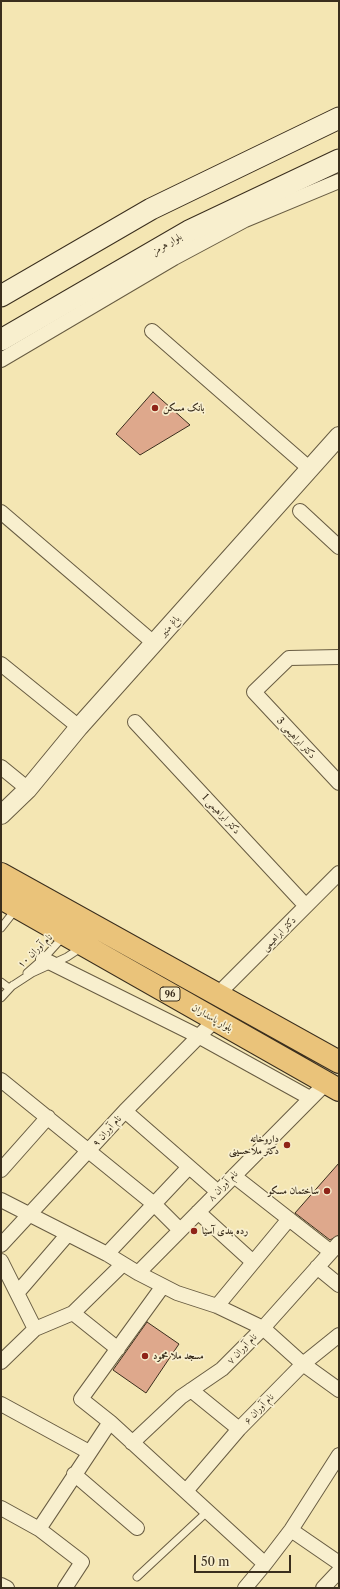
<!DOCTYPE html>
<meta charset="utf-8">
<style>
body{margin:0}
#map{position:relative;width:340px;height:1589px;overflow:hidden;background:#f4e6b3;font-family:"Libre Caslon Text",serif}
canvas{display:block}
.frame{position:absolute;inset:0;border:2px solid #3a2e1d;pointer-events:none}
.scale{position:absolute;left:194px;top:1555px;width:97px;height:18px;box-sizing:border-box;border:2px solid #3a2e1d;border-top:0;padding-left:5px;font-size:12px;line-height:14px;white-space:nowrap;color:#3a2e1d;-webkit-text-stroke:3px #f8efce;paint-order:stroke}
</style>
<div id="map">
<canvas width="340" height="1589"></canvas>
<div class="frame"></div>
<div class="scale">50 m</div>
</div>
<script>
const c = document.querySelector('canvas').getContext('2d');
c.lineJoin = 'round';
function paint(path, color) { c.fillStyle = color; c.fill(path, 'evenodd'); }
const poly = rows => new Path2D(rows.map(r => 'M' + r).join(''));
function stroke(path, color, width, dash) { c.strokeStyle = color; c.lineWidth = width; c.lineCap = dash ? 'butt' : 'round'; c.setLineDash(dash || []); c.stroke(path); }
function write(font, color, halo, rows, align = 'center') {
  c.font = font + ' "Libre Caslon Text",Amiri,serif'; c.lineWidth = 3.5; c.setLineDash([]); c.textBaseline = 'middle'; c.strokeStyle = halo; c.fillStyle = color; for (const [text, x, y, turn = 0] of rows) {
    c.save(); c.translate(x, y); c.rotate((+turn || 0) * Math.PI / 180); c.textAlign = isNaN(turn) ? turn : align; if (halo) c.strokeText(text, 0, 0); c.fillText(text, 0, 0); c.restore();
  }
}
const building = poly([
 [153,392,190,425,140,455,116,434,153,392],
 [339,1163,339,1235,330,1240,295,1213,339,1163],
 [147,1322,179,1344,146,1393,113,1370,147,1322]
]);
paint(building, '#dea88c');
stroke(building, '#3a2e1d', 1);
const service = poly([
 [1,928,16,909],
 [27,973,43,959,63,937],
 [1,982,9,988,32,973,67,957,82,947],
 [1,998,13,985],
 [137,1577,208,1511]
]);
const minor = poly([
 [152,331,310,469],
 [1,360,174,258,245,220,339,181],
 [300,511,339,547],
 [1,512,155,644],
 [339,657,289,658,254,692,339,783],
 [1,664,79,727],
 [135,722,306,906],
 [1,767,28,789],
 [43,959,198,1036,310,1098],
 [218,994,339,873],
 [1,1080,154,1204,180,1230],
 [125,1111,218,1192],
 [1,1170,48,1117],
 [234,1176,331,1252],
 [1,1200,107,1254,138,1273,177,1293,217,1306,263,1328,303,1364,339,1390],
 [198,1212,253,1262],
 [1,1245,125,1111,215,1020],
 [107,1254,189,1167],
 [1,1261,35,1329],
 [317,1267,339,1285],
 [138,1273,326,1083],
 [163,1286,81,1399,110,1422,265,1564,245,1588],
 [18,1292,68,1234],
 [217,1306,289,1219],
 [73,1313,118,1349],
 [1,1362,35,1329,73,1313,123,1264],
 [191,1390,239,1429],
 [1,1404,89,1452],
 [132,1443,181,1397,222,1369,263,1328,339,1243],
 [74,1474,137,1528],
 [186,1491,239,1429,303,1364,339,1335],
 [1,1508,39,1529],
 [291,1530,339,1563],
 [265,1564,291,1530,339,1455],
 [1,1585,7,1588],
 [65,1588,82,1562,39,1529,110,1422],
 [323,1588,339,1571]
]);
const tertiary = poly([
 [1,815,28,789,79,727,339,436]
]);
const secondary = poly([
 [1,296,151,209,339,118],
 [1,340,189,231,339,160]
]);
const trunk = poly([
 [1,874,339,1062],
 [1,898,339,1090]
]);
stroke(service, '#685c42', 9);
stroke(minor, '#685c42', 16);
stroke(tertiary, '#685c42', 20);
stroke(secondary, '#3a2e1d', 23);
stroke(trunk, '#3a2e1d', 24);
stroke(service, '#f8efce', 7);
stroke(minor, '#f8efce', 14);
stroke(tertiary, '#f8efce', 18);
stroke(secondary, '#f8efce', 21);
stroke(trunk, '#eac37a', 22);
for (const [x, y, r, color] of [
 [155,408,4,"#8f2418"],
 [287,1145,4,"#8f2418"],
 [327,1191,4,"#8f2418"],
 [194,1231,4,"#8f2418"],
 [145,1356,4,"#8f2418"]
]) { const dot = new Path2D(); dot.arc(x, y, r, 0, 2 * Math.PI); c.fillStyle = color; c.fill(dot); stroke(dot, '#f8efce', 1.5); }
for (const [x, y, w] of [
 [170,994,20]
]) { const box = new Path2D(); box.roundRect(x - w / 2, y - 7, w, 14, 3); c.fillStyle = '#f8efce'; c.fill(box); stroke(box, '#3a2e1d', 1); }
write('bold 9px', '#3a2e1d', null, [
 ["96",170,994]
]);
write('10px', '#3a2e1d', '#f8efce', [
 ["بلوار هرمز",167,244,-30],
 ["باغ منیر",170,626,-48],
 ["دکتر ابراهیمی 3",296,738,47],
 ["دکتر ابراهیمی 1",221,814,47],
 ["دکتر ابراهیمی",279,934,-45],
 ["نام آوران ۱۰",35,951,-44],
 ["بلوار پاسداران",212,1018,30],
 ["نام آوران ۹",107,1131,-48],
 ["نام آوران ۸",223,1186,-46],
 ["نام آوران ۷",242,1349,-46],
 ["نام آوران ۶",259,1409,-46]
]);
write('bold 10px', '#3a2e1d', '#f8efce', [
 ["بانک مسکن",163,408],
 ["داروخانه",279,1139,"right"],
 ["دکتر ملاحسینی",279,1151,"right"],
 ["ساختمان مسکو",319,1191,"right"],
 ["رده بندی آسیا",202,1231],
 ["مسجد ملا محمود",153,1356]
], 'left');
</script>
